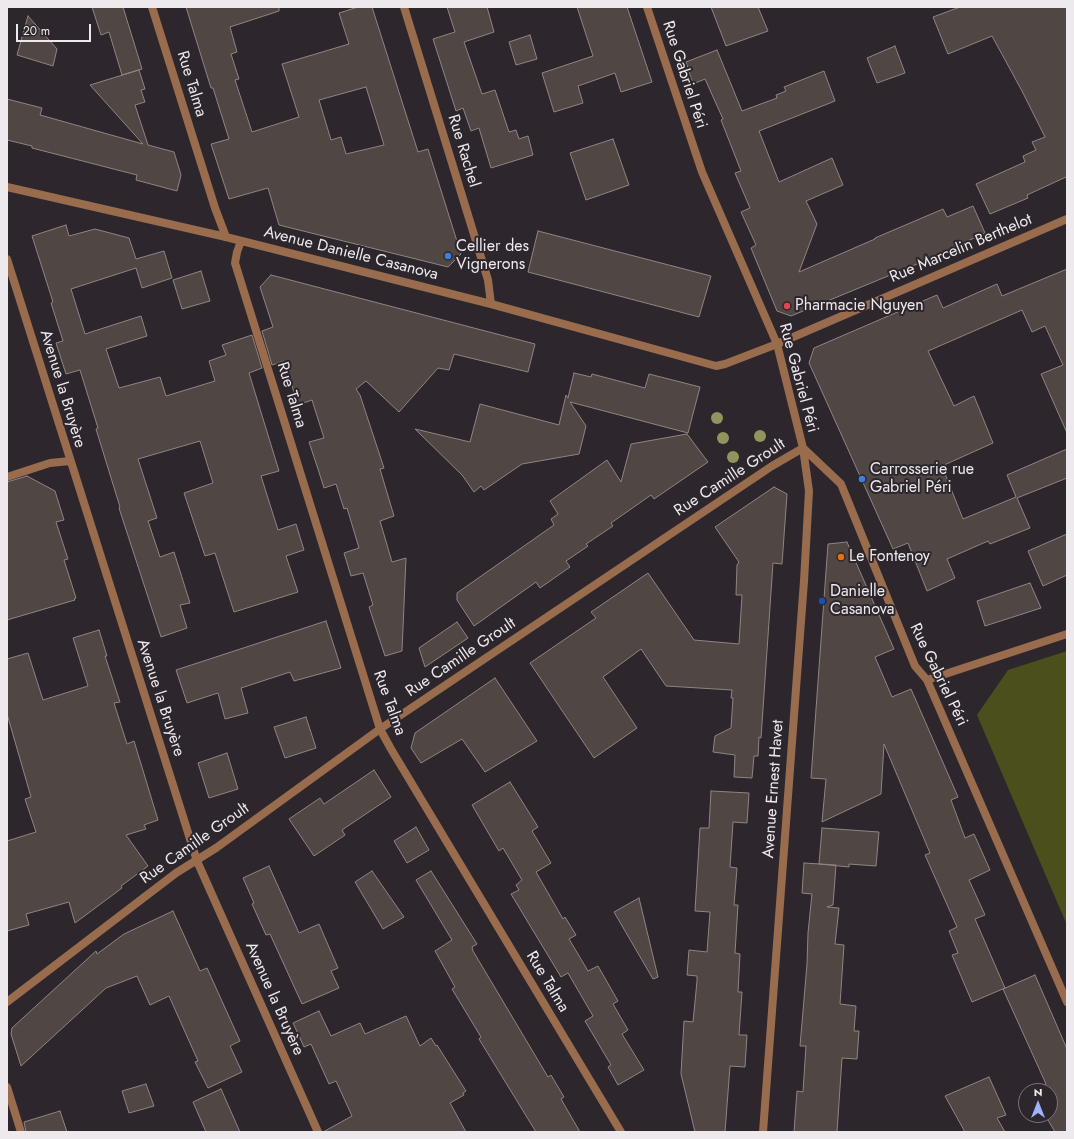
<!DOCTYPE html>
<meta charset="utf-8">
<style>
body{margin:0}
#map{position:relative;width:1074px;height:1139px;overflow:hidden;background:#2d272d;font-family:Jost,sans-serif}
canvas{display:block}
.frame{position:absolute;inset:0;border:8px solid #ede9ed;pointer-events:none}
.north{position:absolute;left:1018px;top:1083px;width:40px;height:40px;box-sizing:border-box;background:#2d272d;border:1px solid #7a757a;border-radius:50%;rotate:0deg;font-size:11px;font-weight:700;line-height:16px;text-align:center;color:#ede9ed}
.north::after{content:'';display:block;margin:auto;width:14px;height:18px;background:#9fb3fd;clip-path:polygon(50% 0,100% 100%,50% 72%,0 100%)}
.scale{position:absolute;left:16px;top:24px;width:75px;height:18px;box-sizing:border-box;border:2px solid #ede9ed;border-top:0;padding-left:5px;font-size:12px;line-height:14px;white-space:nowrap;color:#ede9ed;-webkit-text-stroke:3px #2d272d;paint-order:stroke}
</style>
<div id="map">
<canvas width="1074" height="1139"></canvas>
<div class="frame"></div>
<div class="north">N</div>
<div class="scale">20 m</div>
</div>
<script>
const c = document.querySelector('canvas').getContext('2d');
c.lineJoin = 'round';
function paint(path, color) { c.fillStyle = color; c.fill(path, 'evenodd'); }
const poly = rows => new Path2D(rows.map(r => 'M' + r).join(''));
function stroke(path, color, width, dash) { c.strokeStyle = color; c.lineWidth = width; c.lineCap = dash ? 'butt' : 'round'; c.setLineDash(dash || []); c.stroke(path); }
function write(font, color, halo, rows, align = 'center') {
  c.font = font + ' Jost,sans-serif'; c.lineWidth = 4; c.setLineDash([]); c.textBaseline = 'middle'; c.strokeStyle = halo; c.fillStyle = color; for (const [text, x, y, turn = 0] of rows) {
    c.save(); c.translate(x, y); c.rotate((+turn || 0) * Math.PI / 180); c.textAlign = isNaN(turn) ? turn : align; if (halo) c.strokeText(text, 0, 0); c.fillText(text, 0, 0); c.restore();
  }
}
paint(poly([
 [1067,651,1067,925,977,715,1008,670]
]), '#4a4f1c');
const building = poly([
 [92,7,123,7,142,69,122,75,109,32,101,35,92,7],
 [186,7,279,7,279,11,230,27,237,52,231,54,239,79,235,80,252,132,299,117,282,64,349,44,339,13,358,7,372,7,418,152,428,149,461,254,448,267,279,225,268,188,229,199,211,144,229,139,213,88,211,88,186,7],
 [366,87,384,145,346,154,341,137,331,140,319,100,366,87],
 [447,7,487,7,494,32,464,42,482,94,495,90,509,132,516,130,519,139,528,136,533,155,491,168,479,128,471,131,463,108,456,111,433,39,455,32,447,7],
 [577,7,627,7,652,82,621,92,615,73,578,86,583,103,554,112,542,73,593,56,577,7],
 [711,7,758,7,768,31,726,46,711,7],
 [960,7,1067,7,1067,180,1066,177,1027,195,1028,198,990,214,976,184,1025,162,1023,156,1036,150,1032,142,1045,137,1022,91,992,36,948,54,933,17,960,7],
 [28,16,57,49,53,66,17,55,28,16],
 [530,35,537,59,516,65,509,42,530,35],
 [895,46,905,73,877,83,867,58,895,46],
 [717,50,742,111,777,98,776,95,786,91,784,87,824,71,835,101,759,131,779,182,832,158,843,185,806,201,817,224,799,272,875,239,875,238,943,209,947,217,973,206,985,233,922,262,791,316,777,311,751,248,756,245,741,212,750,208,735,173,741,171,721,120,723,119,705,79,693,84,686,62,717,50],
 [139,70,145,89,141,90,145,102,135,105,148,145,174,152,181,175,177,191,136,180,137,175,32,148,32,146,7,140,7,99,42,108,40,115,143,144,90,85,139,70],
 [613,139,629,185,586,200,570,153,613,139],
 [66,225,69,236,95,229,129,238,136,259,164,251,172,278,142,288,136,268,71,289,85,334,141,316,147,336,106,349,119,388,160,377,166,396,215,381,209,361,226,355,222,345,252,335,262,368,249,373,279,471,261,476,278,530,296,524,304,550,286,556,298,592,234,612,215,553,205,556,184,493,213,483,200,441,138,459,157,518,148,521,160,557,174,552,190,603,180,605,187,628,161,637,119,508,120,507,96,429,98,428,80,370,66,374,56,343,63,341,51,303,53,302,32,236,66,225],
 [538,231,711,276,699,317,528,272,538,231],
 [1067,269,1067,433,1041,374,1063,365,1045,326,1032,332,1022,310,928,351,954,406,974,396,993,443,942,466,963,519,1016,497,1007,475,1067,449,1067,478,1017,498,1030,528,990,544,988,541,947,559,955,578,927,591,908,543,893,549,809,363,814,348,937,295,943,308,997,284,1002,296,1067,269],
 [201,271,210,301,182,309,173,280,201,271],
 [271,275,535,344,528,372,454,354,449,370,438,368,399,412,366,381,356,389,360,395,384,468,380,469,394,516,380,521,392,562,406,558,402,651,385,656,369,607,373,605,363,573,351,576,344,553,359,548,347,508,344,509,336,484,324,488,318,469,309,442,324,438,312,400,298,405,284,361,272,365,262,331,273,327,260,287,271,275],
 [574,373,591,377,592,374,645,388,649,374,700,387,688,433,570,402,586,426,579,454,522,464,484,490,481,486,474,492,462,475,415,429,470,442,480,404,559,425,566,395,568,398,574,373],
 [687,434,708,462,654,499,651,495,611,523,613,526,586,544,588,546,566,561,570,567,540,588,536,582,474,626,457,600,457,593,554,525,551,519,558,514,550,501,607,460,621,482,631,444,687,434],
 [27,476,55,491,64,520,56,522,68,559,64,560,76,598,74,599,75,600,7,620,7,482,27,476],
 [774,487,787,494,782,564,773,563,761,738,759,737,758,756,754,756,752,778,734,777,735,755,713,752,715,736,731,728,733,698,731,698,732,690,666,686,641,649,603,677,637,728,594,758,530,663,596,618,591,612,648,573,694,640,739,644,742,595,736,595,737,565,739,562,715,527,774,487],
 [1067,534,1067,575,1043,586,1028,551,1067,534],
 [847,542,894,649,875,657,892,697,911,689,958,797,951,800,965,838,974,834,990,870,969,880,985,915,975,919,1005,988,972,1002,952,955,958,953,949,931,957,927,925,855,930,853,884,744,881,794,822,822,826,779,811,778,828,544,847,542],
 [1030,583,1041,608,985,626,977,601,1030,583],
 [326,621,341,668,294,681,290,672,241,688,248,713,225,719,218,693,187,703,176,670,326,621],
 [457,622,468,638,425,667,419,648,457,622],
 [99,630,107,656,105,656,120,702,114,703,127,744,134,741,158,820,144,825,146,829,126,835,148,866,121,886,122,888,114,894,75,923,69,902,26,914,29,925,7,931,7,841,36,832,25,799,31,797,7,714,7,659,28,653,43,700,88,686,73,638,99,630],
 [495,678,537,741,485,772,462,739,421,763,411,748,415,733,495,678],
 [306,717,316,748,285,758,274,727,306,717],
 [227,753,238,789,209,798,198,763,227,753],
 [374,770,391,797,342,830,345,835,314,856,289,819,320,798,324,804,374,770],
 [510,782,538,827,532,831,551,863,536,872,563,919,565,917,576,935,569,939,588,971,598,966,618,1001,613,1004,628,1030,622,1034,644,1070,618,1085,608,1067,611,1065,585,1021,593,1016,568,973,561,977,511,894,519,890,516,885,522,880,503,848,499,851,472,805,510,782],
 [711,791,749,793,747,823,733,822,730,867,737,868,734,905,738,905,735,953,740,954,738,992,742,992,739,1035,747,1035,745,1067,730,1066,725,1132,695,1132,681,1074,684,1021,693,1022,697,981,697,976,687,975,689,950,707,952,710,912,695,911,700,828,709,828,711,791],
 [416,827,429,850,407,863,394,841,416,827],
 [822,828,879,832,876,866,849,864,849,867,819,864,822,828],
 [804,863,836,865,833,905,827,907,839,908,835,944,844,945,840,1004,856,1006,854,1031,859,1031,857,1059,842,1058,837,1132,794,1132,797,1091,803,1092,806,1046,800,1046,807,964,808,933,812,894,802,893,804,863],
 [269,866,299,933,319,924,338,968,331,971,339,988,302,1004,270,934,266,935,252,904,254,903,243,878,269,866],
 [372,871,404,917,383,929,355,882,372,871],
 [431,871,477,944,472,947,473,951,548,1077,551,1075,564,1097,561,1099,580,1132,536,1132,479,1039,481,1037,452,989,455,987,435,951,452,940,416,880,431,871],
 [639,898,658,977,653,979,614,912,639,898],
 [173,911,200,971,207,968,240,1041,230,1046,242,1072,208,1088,195,1062,198,1061,169,996,150,1005,137,976,106,988,21,1066,11,1034,12,1028,96,951,97,954,124,934,173,911],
 [1035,975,1067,1049,1067,1132,1055,1132,1045,1115,1050,1115,1050,1091,1031,1090,1046,1084,1003,989,1035,975],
 [319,1011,331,1036,360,1023,365,1034,406,1016,420,1046,431,1038,436,1046,437,1045,466,1091,463,1093,464,1095,450,1103,466,1132,323,1132,352,1116,336,1081,329,1084,311,1044,304,1047,293,1023,319,1011],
 [989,1077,1006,1115,997,1118,1005,1132,965,1132,945,1096,989,1077],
 [146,1084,154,1106,129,1113,122,1091,146,1084],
 [221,1089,240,1132,206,1132,193,1102,221,1089],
 [60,1111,67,1132,26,1132,24,1122,60,1111]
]);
paint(building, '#504644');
stroke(building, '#8f8582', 1);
stroke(poly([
 [152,7,215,208,226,237],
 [404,7,488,280,491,304],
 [647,7,702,172,777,344,803,448,809,491,804,581,763,1132],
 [7,187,226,237,491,304,716,366,725,364,777,344,1067,219],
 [241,241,237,252,235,263,380,729,391,749,621,1132],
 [7,259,197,861,318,1132],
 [803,448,841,484,915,666,927,680,1067,1002],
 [7,477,50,463,70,461],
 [927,680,1067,634],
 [7,1002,176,873,216,848,380,729,772,466,803,448],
 [7,1087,21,1132]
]), '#996c4e', 8);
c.fillStyle = '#91945d';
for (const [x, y] of [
 [717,418],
 [760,436],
 [723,438],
 [733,457]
]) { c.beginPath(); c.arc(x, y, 6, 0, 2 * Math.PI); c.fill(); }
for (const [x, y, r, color] of [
 [448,256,4,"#3f7fe0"],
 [787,306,4,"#e0444e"],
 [862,479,4,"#3f7fe0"],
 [841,557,4,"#e8710a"],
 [822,601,4,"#1a4fb4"]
]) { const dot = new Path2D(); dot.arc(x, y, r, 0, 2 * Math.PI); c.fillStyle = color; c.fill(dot); stroke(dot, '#2d272d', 1.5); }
write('16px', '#ede9ed', '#2d272d', [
 ["Rue Gabriel Péri",684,75,72],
 ["Rue Talma",191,84,73],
 ["Rue Rachel",463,151,73],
 ["Rue Marcelin Berthelot",961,249,-23],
 ["Avenue Danielle Casanova",351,254,14],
 ["Rue Gabriel Péri",798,378,75],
 ["Avenue la Bruyère",62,389,73],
 ["Rue Talma",291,395,73],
 ["Rue Camille Groult",730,478,-33],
 ["Rue Camille Groult",461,658,-34],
 ["Rue Gabriel Péri",938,675,64],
 ["Avenue la Bruyère",160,698,72],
 ["Rue Talma",389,703,70],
 ["Avenue Ernest Havet",774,789,-86],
 ["Rue Camille Groult",195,844,-35],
 ["Rue Talma",547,982,59],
 ["Avenue la Bruyère",274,999,66]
]);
write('16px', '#ede9ed', '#2d272d', [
 ["Cellier des",456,247],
 ["Vignerons",456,265],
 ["Pharmacie Nguyen",795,306],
 ["Carrosserie rue",870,470],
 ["Gabriel Péri",870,488],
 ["Le Fontenoy",849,557],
 ["Danielle",830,592],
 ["Casanova",830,610]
], 'left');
</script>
